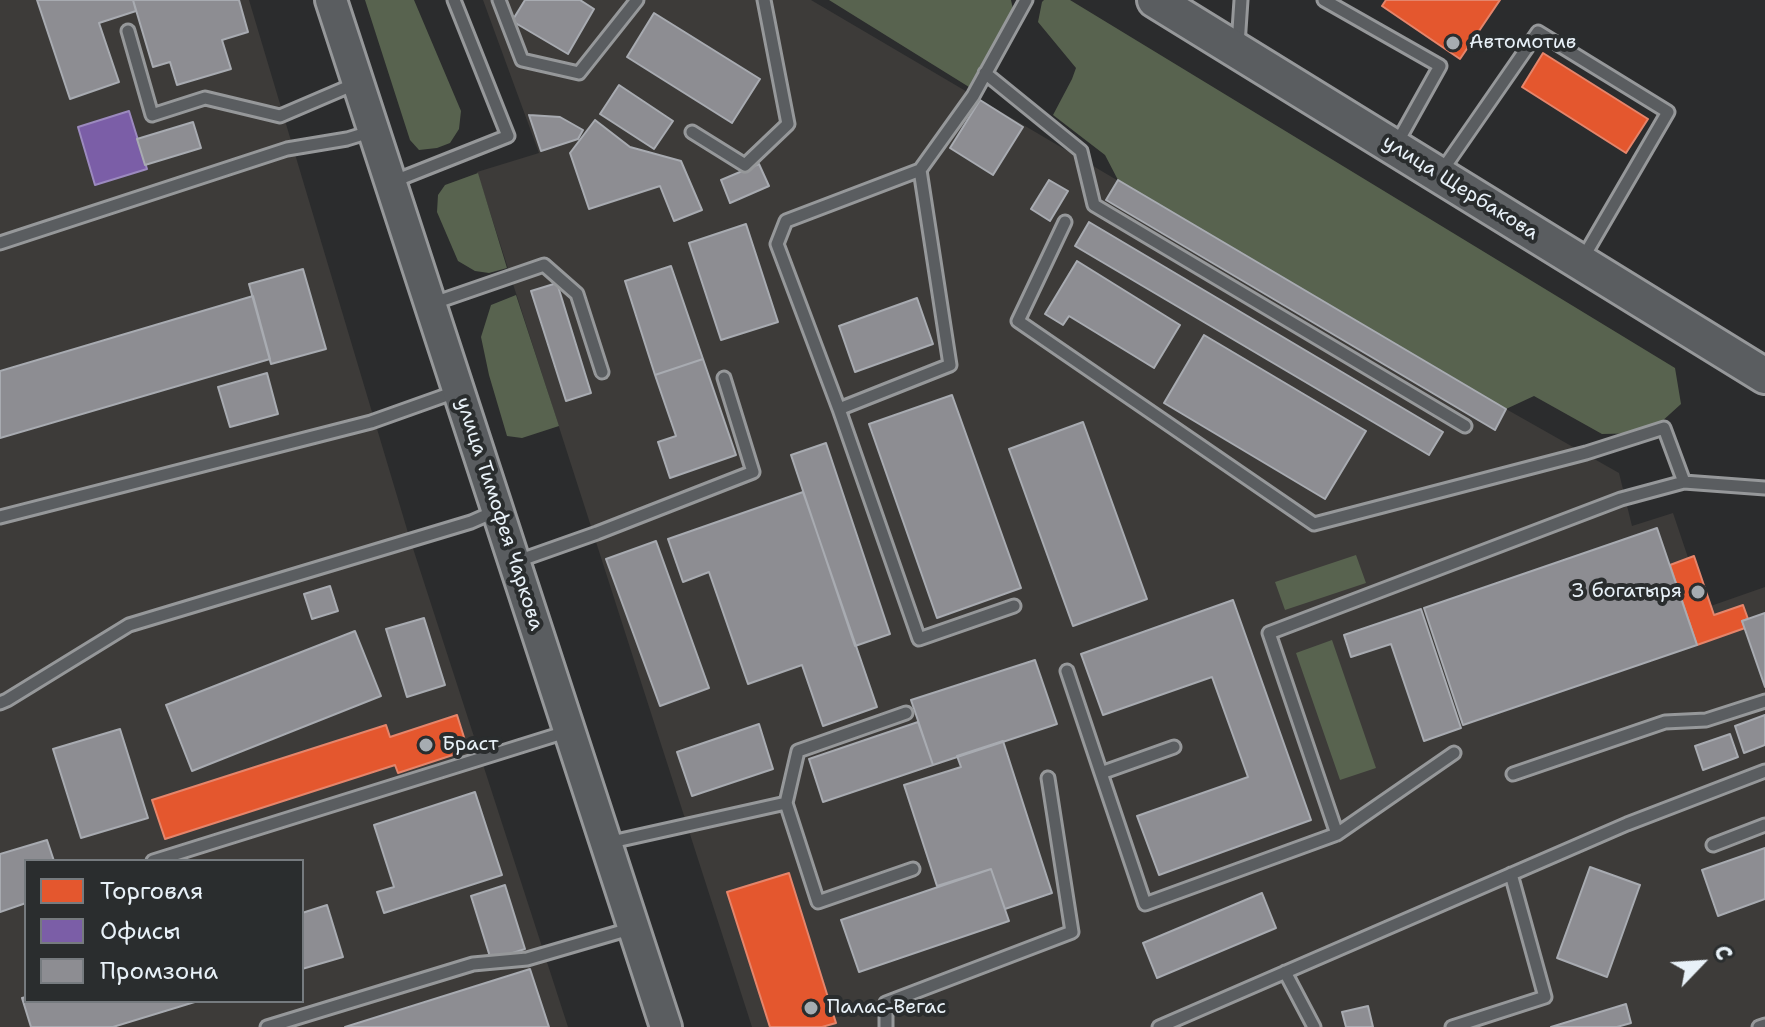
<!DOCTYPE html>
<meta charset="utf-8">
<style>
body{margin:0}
#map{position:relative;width:1765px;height:1027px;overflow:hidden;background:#2b2c2d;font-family:"Shantell Sans",sans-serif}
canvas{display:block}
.legend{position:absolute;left:24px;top:859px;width:280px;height:144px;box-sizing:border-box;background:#2a2d2e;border:2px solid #767b7f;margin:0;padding:10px 14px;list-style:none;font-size:24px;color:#e8f1f8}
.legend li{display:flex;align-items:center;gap:16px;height:40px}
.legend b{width:40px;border:2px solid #767b7f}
.north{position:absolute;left:1661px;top:923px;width:80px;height:80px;-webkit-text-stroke:6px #2a2d2e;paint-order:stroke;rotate:65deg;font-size:22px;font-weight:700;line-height:32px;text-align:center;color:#e8f1f8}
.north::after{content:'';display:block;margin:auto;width:28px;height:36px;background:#e8f1f8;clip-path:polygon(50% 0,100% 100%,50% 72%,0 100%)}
</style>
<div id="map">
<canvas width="1765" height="1027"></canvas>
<ul class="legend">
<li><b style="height:22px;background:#e4572e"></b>Торговля</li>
<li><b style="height:22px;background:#7b5ea7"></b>Офисы</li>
<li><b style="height:22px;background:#8d8d92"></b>Промзона</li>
</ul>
<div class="north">С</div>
</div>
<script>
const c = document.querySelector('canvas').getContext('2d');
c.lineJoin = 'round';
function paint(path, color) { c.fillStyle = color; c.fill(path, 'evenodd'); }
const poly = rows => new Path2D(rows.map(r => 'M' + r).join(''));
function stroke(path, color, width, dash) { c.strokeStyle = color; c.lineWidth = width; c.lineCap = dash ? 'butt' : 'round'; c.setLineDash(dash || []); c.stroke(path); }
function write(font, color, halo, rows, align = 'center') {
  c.font = font + ' "Shantell Sans",sans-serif'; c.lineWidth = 8; c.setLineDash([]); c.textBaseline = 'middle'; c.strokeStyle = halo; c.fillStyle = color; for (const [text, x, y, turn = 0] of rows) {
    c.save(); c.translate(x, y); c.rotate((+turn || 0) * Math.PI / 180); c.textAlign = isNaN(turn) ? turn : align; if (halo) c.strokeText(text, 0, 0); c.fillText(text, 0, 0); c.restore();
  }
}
paint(poly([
 [0,0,249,0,409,536,568,1027,0,1027],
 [26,861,302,861,302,1001,26,1001],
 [483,0,811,0,1506,409,1619,473,1632,526,1673,513,1705,608,1765,587,1765,1027,752,1027,477,172,539,153]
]), '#3d3b39');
paint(poly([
 [365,0,414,0,461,111,459,129,450,143,437,148,419,150,410,140],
 [829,0,1011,0,1014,14,969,87],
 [1044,0,1070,0,1675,368,1681,404,1649,433,1602,434,1534,396,1506,409,1118,180,1105,155,1053,115,1072,79,1076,68,1038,22,1042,2],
 [478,173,507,268,489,273,475,271,458,261,437,212,438,195,445,185],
 [516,295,559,426,522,438,507,436,489,375,481,337,491,305],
 [1356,555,1366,583,1285,610,1275,582],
 [1332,640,1376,768,1340,780,1296,653]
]), '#58634f');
const shops = poly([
 [1386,0,1500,0,1460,59,1382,6,1386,0],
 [1543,53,1648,119,1626,153,1522,87,1543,53],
 [1694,556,1714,615,1743,605,1748,619,1742,621,1745,628,1697,645,1670,565,1694,556],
 [457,715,468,750,398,773,395,765,165,839,152,800,386,725,390,737,457,715],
 [789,873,836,1023,822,1027,770,1027,727,892,789,873]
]);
paint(shops, '#e4572e');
stroke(shops, '#e5856b', 2);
const offices = poly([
 [129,111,147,169,95,185,78,127,129,111]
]);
paint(offices, '#7b5ea7');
stroke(offices, '#9c8abf', 2);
const industry = poly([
 [37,0,133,0,136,11,99,23,119,82,70,99,37,0],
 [133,0,239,0,248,32,222,40,231,69,177,85,170,62,153,67,133,0],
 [525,0,580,0,594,9,568,54,512,21,525,0],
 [654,13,760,79,732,123,627,57,654,13],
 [619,85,673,121,654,149,600,114,619,85],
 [980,100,1023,127,993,175,950,148,980,100],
 [529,115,560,117,583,130,578,139,541,151,529,115],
 [595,120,630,147,681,161,702,210,674,221,660,186,589,209,570,153,595,120],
 [193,122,201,148,145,165,137,139,193,122],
 [759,164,769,186,730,203,721,180,759,164],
 [1049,180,1068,191,1050,221,1031,209,1049,180],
 [1118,180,1506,409,1495,430,1106,200,1118,180],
 [1089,222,1443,432,1429,455,1075,246,1089,222],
 [746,224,778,322,721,340,689,243,746,224],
 [1077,261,1180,325,1154,368,1069,316,1063,325,1045,314,1077,261],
 [671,266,703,359,655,375,625,281,671,266],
 [303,269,326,349,271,364,249,284,303,269],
 [557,283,591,393,566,401,531,291,557,283],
 [253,296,270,359,0,438,0,371,253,296],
 [917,298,933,344,855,372,839,326,917,298],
 [1204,335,1366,431,1325,499,1164,403,1204,335],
 [703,359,736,455,670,478,658,442,676,436,655,375,703,359],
 [267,373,278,414,230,427,218,387,267,373],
 [952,395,1021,588,937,618,869,424,952,395],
 [1083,422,1147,599,1073,626,1009,449,1083,422],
 [826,443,890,634,855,646,791,455,826,443],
 [803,492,877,707,823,726,802,665,748,684,709,572,683,582,668,539,803,492],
 [1657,528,1697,645,1463,725,1424,608,1657,528],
 [656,541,709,688,660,706,606,559,656,541],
 [330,586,338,611,312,619,304,594,330,586],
 [1233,600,1311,820,1159,875,1137,816,1248,777,1212,677,1103,715,1081,654,1233,600],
 [1421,609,1461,728,1424,741,1391,644,1351,657,1344,635,1421,609],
 [1765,613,1765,687,1742,621,1765,613],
 [424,618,445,685,407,697,386,629,424,618],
 [355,631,381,696,192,771,166,705,355,631],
 [1035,660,1057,724,933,765,911,700,1035,660],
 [1765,715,1765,745,1744,753,1735,726,1765,715],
 [918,722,933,765,823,802,809,759,918,722],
 [759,724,773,769,692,796,677,752,759,724],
 [120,729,148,818,81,838,53,749,120,729],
 [1730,734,1738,757,1703,770,1695,746,1730,734],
 [1003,741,1052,893,1005,909,991,869,937,886,904,785,961,767,957,756,1003,741],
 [475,792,502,875,384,913,377,892,394,887,374,825,475,792],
 [47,840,54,861,26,861,26,903,0,912,0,854,47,840],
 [1765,848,1765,899,1718,916,1702,870,1765,848],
 [1590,867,1640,885,1607,977,1557,958,1590,867],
 [991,869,1009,921,859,972,841,920,991,869],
 [505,885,525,949,491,960,471,896,505,885],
 [1262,893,1276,928,1157,978,1143,943,1262,893],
 [327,905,343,957,302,969,302,913,327,905],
 [530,969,549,1027,345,1027,530,969],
 [26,997,26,1001,198,1001,113,1027,31,1027,22,998,26,997],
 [1626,1004,1631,1023,1617,1027,1551,1027,1626,1004],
 [1368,1006,1373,1027,1346,1027,1342,1012,1368,1006]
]);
paint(industry, '#8d8d92');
stroke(industry, '#a8abb1', 2);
const service = poly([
 [499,0,522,60,579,73,637,0],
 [1324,0,1440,66,1397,143],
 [128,31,152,115,205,98,280,116,357,83],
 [1238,45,1241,0],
 [985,73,1081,151,1094,205,1465,426],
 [692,132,745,165,788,124,764,0],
 [1441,172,1538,32,1668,112,1583,258],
 [392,182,508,136,454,0],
 [1065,222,1018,321,1314,524,1586,453,1664,428,1684,482],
 [0,243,287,149,347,139,373,131],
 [431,304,544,265,577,294,602,372],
 [839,409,950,365,920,170],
 [0,517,371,422,458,391],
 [515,562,597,533,753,472,724,378],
 [1014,606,919,639,839,409,777,244,786,221,920,170,973,96,1026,0],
 [1067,671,1101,773],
 [0,703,7,700,129,625,471,522,496,511],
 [1174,747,1101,773,1145,904,1337,834,1269,633,1621,499,1684,482,1765,488],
 [1513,774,1665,722,1706,720,1765,701],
 [786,803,798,751,906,713],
 [1337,834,1454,753],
 [607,843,786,803,818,902,913,869],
 [1713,845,1765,825],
 [153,861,569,731],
 [1285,972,1314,1027],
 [267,1027,473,964,527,959,633,928],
 [886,1027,886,1003,1072,932,1048,778],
 [1159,1027,1627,824,1765,771],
 [1452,1027,1545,997,1511,874],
 [1759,1027,1765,1025]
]);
const secondary = poly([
 [331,0,666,1027]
]);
const primary = poly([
 [1155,0,1765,376]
]);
stroke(service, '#96989a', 17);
stroke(secondary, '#96989a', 36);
stroke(primary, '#96989a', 40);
stroke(service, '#5a5d60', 11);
stroke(secondary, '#5a5d60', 30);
stroke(primary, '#5a5d60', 34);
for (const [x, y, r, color] of [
 [1453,43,8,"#a6acb1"],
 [1698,592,8,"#a6acb1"],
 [426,745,8,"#a6acb1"],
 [811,1008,8,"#a6acb1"]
]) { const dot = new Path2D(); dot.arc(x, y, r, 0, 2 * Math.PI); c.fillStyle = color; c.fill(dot); stroke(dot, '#2a2d2e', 3); }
write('20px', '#e8f1f8', '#2a2d2e', [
 ["Автомотив",1469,43],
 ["3 богатыря",1682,592,"right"],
 ["Браст",442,745],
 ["Палас-Вегас",827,1008]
], 'left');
write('20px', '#e8f1f8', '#2a2d2e', [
 ["улица Щербакова",1460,188,32],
 ["улица Тимофея Чаркова",499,514,72]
]);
</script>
